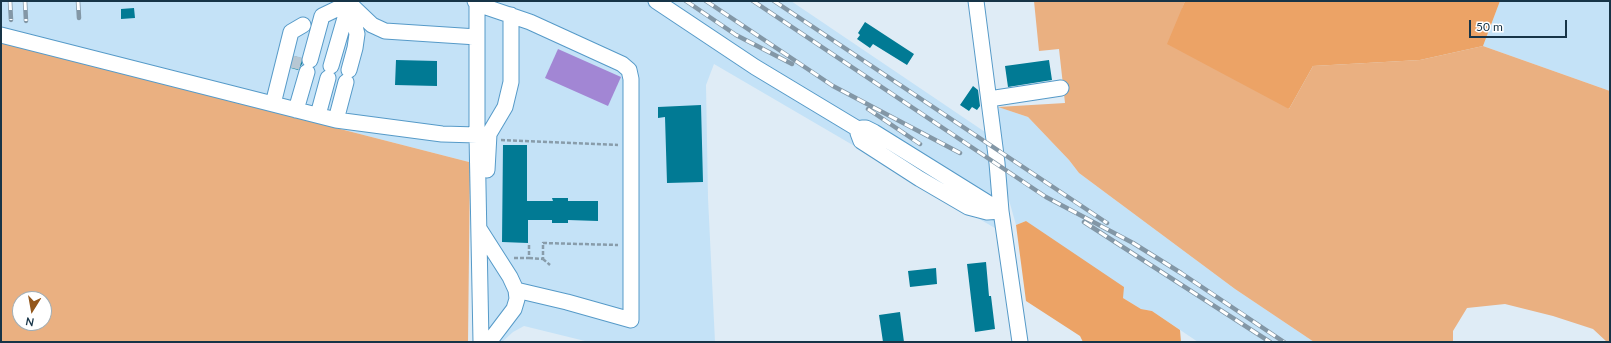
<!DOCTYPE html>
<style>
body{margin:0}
#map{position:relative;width:1611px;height:343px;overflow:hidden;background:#dfecf6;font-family:Lato,sans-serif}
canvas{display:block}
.frame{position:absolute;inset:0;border:2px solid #173447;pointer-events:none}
.north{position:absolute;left:12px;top:291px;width:40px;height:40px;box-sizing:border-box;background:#fff;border:1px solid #a2aeb5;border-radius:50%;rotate:191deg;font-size:11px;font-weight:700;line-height:16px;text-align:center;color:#173447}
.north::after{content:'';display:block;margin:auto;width:14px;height:18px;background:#93561a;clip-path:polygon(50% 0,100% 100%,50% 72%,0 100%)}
.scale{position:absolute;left:1469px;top:20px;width:98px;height:18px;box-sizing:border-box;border:2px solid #173447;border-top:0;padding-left:5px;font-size:12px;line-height:14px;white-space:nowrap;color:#173447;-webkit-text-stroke:3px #fff;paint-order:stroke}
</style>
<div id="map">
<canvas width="1611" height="343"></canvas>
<div class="frame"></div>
<div class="north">N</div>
<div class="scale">50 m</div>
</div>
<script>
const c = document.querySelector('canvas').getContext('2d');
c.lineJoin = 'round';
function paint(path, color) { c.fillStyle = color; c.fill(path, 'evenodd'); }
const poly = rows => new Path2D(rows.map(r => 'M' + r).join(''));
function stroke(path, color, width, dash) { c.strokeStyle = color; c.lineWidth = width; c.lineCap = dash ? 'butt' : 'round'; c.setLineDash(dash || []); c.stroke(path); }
paint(poly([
 [1,1,791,1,988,134,1000,231,714,64,706,85,708,198,715,342,589,342,524,326,513,332,502,342,475,342,470,165,469,162,1,42],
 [1500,1,1610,1,1610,91,1483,46],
 [998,107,1028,117,1069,160,1079,173,1235,289,1314,342,1198,342,1152,311,1141,309,1123,298,1026,221,1016,225,1007,193]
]), '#c4e2f7');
paint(poly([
 [1034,1,1185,1,1182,9,1289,109,1313,66,1420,60,1483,46,1610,91,1610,342,1607,342,1593,329,1553,316,1505,304,1467,308,1453,331,1453,342,1314,342,1235,289,1079,173,1069,160,1028,117,998,107,1065,103,1059,49,1039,51],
 [1,42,469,162,470,165,468,342,1,342],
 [20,299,44,299,44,323,20,323]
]), '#eab081');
paint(poly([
 [1185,1,1500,1,1483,46,1420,60,1313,66,1289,109,1167,44],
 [1026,221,1124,287,1123,298,1141,309,1152,311,1180,330,1181,342,1083,342,1080,336,1026,301,1016,225]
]), '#eca366');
paint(poly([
 [558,49,621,77,608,106,545,78]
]), '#a286d4');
paint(poly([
 [134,8,135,18,121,19,121,9],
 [865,22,914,54,907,65,873,44,870,48,857,39,860,35,858,33],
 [294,56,301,58,302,64,298,70,291,68],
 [396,60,437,61,437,86,395,85],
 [1049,60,1052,80,1008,87,1005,66],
 [973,86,978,90,980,106,977,110,972,107,969,111,960,105],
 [701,105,703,182,667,183,665,117,658,118,658,107],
 [503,145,527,145,527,201,553,201,552,198,568,198,568,201,598,201,598,221,568,220,568,223,552,223,552,220,528,220,528,243,502,242],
 [986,262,989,296,991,296,995,329,975,332,967,264],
 [936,268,937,284,910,287,908,271],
 [900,312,904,342,883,342,879,315]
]), '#017a94');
stroke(poly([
 [292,68,295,56]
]), '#b7c7d3', 15, [15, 8]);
const minor = poly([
 [475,1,477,4,530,22,622,64,629,70,631,79,631,320,567,302,516,290],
 [656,1,755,67,858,129],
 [976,1,997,163,1001,211,1020,342],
 [349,3,372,25,385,31,477,37],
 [1,35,336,120,442,134,477,135,477,4],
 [310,60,322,16,349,3],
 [331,66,349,4],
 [349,70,355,48,357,34,349,3],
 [989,99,1061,88],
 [273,104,291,32,303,25],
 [296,110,307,72],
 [318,115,328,78],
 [336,120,346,82],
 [862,128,866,128,874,132,1001,211,987,212,968,207,920,179,861,141,858,133,858,129,862,128],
 [487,170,489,134],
 [480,230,510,277,516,290,517,299,514,309,489,342],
 [481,342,477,135,489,134,505,107,511,82,511,15]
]);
stroke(minor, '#569ac8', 17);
stroke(poly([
 [501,140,618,145],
 [514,258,529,258,529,245],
 [529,258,543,259,543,243,618,245],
 [543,259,550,265]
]), '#889caa', 2.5, [4, 2]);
stroke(minor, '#fff', 15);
const rail = poly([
 [10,1,11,20],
 [25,1,26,21],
 [78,1,79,18],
 [686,1,736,35,792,64],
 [706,1,833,86,960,153],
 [753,1,1046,197,1133,243,1181,273,1284,342],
 [774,1,1107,223],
 [868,109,920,144],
 [1084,222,1270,342]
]);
stroke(rail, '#8397a6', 4.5);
stroke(rail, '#fff', 3, [9]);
</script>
